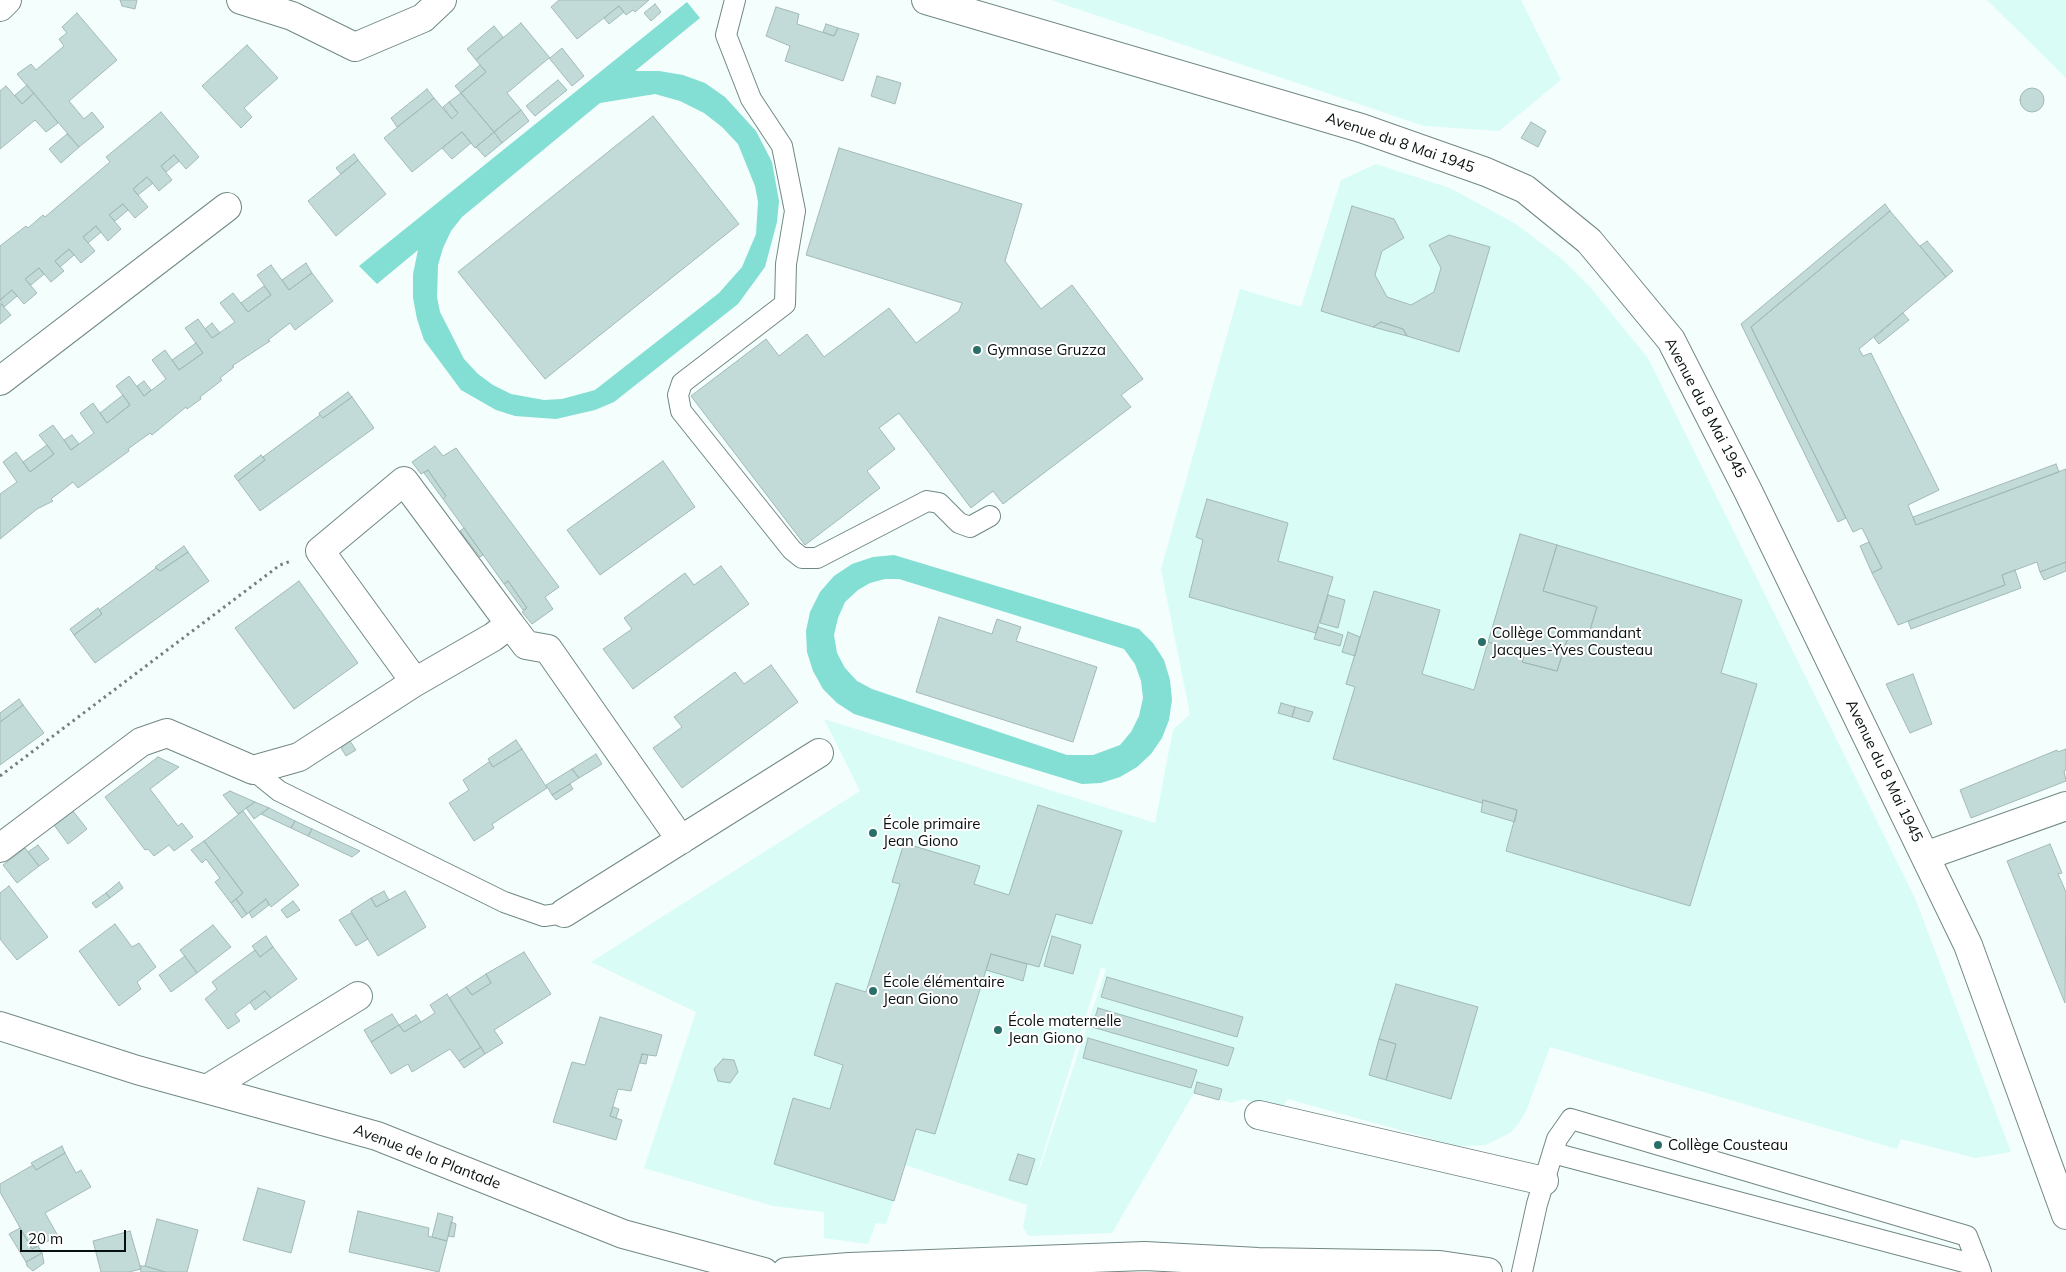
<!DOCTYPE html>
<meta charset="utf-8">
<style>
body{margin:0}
#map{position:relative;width:2066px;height:1272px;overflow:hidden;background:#f4fefd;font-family:Mulish,sans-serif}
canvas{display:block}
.scale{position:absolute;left:20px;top:1230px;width:106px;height:22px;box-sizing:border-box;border:2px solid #08100f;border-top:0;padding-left:6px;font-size:15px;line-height:18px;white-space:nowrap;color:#08100f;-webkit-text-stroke:4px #fff;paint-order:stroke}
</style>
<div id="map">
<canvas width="2066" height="1272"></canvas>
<div class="scale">20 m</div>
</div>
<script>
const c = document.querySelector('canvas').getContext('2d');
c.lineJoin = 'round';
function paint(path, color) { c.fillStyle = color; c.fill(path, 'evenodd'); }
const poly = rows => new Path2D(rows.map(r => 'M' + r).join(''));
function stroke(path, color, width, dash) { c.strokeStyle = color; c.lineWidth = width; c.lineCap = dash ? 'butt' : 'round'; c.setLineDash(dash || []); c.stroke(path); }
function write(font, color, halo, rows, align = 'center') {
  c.font = font + ' Mulish,sans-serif'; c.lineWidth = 4; c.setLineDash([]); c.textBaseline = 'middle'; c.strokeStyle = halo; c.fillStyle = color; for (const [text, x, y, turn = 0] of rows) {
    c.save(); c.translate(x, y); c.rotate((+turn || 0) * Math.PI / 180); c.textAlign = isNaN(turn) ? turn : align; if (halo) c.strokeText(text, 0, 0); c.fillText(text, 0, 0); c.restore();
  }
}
paint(poly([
 [1051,0,1521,0,1561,80,1499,131,1424,126],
 [1987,0,2066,0,2066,78],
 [1376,164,1450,188,1516,224,1562,259,1590,287,1648,358,1915,898,2011,1152,1975,1158,1901,1139,1897,1149,1550,1047,1526,1111,1519,1123,1510,1133,1486,1145,1457,1146,1288,1099,1281,1109,1275,1109,1243,1099,1232,1103,1194,1093,1112,1233,1029,1236,1023,1228,1027,1205,905,1165,886,1224,876,1223,868,1244,824,1238,824,1212,773,1206,644,1168,696,1012,591,962,860,791,824,719,1155,823,1173,730,1190,714,1161,569,1240,289,1301,307,1341,180],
 [1101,968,1106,969,1039,1171,1038,1170]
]), '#d9fcf7');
paint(poly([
 [687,2,700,18,635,71,659,71,683,75,705,83,725,97,756,131,772,162,779,201,777,222,765,267,738,304,614,402,595,410,556,419,515,416,496,410,461,390,424,340,417,319,413,298,413,274,418,250,377,284,359,266],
 [655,94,680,101,704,113,722,127,738,144,755,186,758,202,756,234,742,267,719,293,595,390,562,399,544,400,511,394,493,385,478,374,464,359,440,312,437,297,438,265,443,248,451,231,462,217,600,103],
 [894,555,1139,629,1153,643,1164,660,1170,680,1172,700,1169,720,1162,738,1151,754,1137,767,1120,777,1101,783,1082,784,854,714,837,703,823,689,813,671,807,652,806,631,810,612,820,592,834,576,852,564,873,557],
 [885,579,899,579,1124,649,1135,664,1141,681,1143,698,1139,716,1131,732,1120,745,1093,755,1067,755,872,689,857,681,845,668,837,653,834,635,838,618,845,602,858,590,870,583]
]), '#83ded3');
const building = poly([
 [120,0,137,0,135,9,122,6,120,0],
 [559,0,649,0,635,12,633,10,626,15,619,6,577,39,551,7,559,0],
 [655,4,661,12,651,21,644,13,655,4],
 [619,6,624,12,609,24,604,18,619,6],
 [776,7,799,14,797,24,834,36,838,28,859,34,843,81,785,61,790,46,766,36,776,7],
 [77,13,117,60,69,101,84,119,92,112,104,127,79,147,17,74,31,64,36,70,64,46,59,39,67,33,62,27,77,13],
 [521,23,550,58,562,48,584,76,572,86,549,58,507,93,521,110,494,132,461,93,486,72,476,60,521,23],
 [826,24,838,28,834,36,823,32,826,24],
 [494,26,503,37,476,60,467,49,494,26],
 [247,45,278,78,244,108,252,117,241,128,202,86,247,45],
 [480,65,486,72,461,93,455,86,480,65],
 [877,76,901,83,895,104,871,96,877,76],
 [558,80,567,90,535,116,526,106,558,80],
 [27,85,34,93,22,104,15,95,27,85],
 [6,86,22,104,34,93,58,123,46,132,35,120,0,149,0,91,6,86],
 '2020 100a12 12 0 1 1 24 0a12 12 0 1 1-24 0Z',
 [427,89,434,98,397,127,391,118,427,89],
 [461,93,494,132,475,148,462,132,412,172,384,138,434,98,452,119,458,113,449,102,461,93],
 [449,102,458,113,452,119,443,107,449,102],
 [521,110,529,121,502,143,494,132,521,110],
 [161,112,199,157,186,169,174,155,161,166,172,180,159,191,147,177,133,189,148,207,135,218,123,204,109,215,121,229,108,241,96,226,83,237,95,251,81,263,69,249,55,261,64,271,51,282,39,268,25,279,37,293,24,304,12,290,0,300,0,246,26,226,28,228,43,215,45,217,110,162,106,157,161,112],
 [653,116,739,224,545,379,458,272,653,116],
 [1531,122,1546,131,1538,147,1521,138,1531,122],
 [462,132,471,143,452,159,442,148,462,132],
 [494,132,502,143,485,157,476,147,494,132],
 [67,134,79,147,61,163,49,149,67,134],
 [839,148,1022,204,1005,261,1041,309,1072,285,1143,379,1121,395,1131,407,1003,504,993,491,971,508,899,413,879,428,895,449,867,471,880,488,805,545,691,396,766,339,779,356,807,334,824,357,889,308,916,343,959,311,962,303,806,255,839,148],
 [354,154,358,160,341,174,336,168,354,154],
 [174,155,179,161,166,172,161,166,174,155],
 [358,160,386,194,336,236,308,201,358,160],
 [147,177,153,183,138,195,133,189,147,177],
 [123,204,128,210,115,221,109,215,123,204],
 [1885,204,1890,211,1751,327,1846,518,1838,522,1741,324,1885,204],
 [1352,206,1394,219,1404,238,1382,251,1375,275,1387,297,1411,305,1434,292,1441,268,1429,245,1449,235,1490,247,1459,352,1407,336,1403,329,1381,322,1373,327,1321,311,1352,206],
 [1890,211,1946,277,1859,349,1863,356,1871,353,1939,490,1908,505,1916,525,2066,469,2066,562,2040,572,2037,562,2002,575,2005,585,1898,625,1872,573,1882,568,1862,528,1853,532,1751,327,1890,211],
 [96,226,101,232,88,243,83,237,96,226],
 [1927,241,1953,271,1946,277,1920,246,1927,241],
 [69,249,74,255,60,267,55,261,69,249],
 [306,263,312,273,289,290,282,280,306,263],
 [271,265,289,290,312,273,333,301,295,330,290,323,268,340,270,341,232,366,234,367,220,378,222,380,200,397,201,399,187,409,186,407,152,435,150,433,128,449,129,451,78,488,73,482,51,499,53,501,37,509,0,539,0,494,17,482,3,462,16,452,30,472,54,454,39,435,53,425,71,450,79,444,94,433,80,413,93,403,107,423,130,405,116,386,129,376,144,396,166,379,152,360,165,350,179,370,203,353,185,328,198,319,212,338,235,322,220,303,233,293,248,312,271,295,257,275,271,265],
 [39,268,44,274,31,285,25,279,39,268],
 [264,286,271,295,248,312,241,303,264,286],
 [12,290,17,296,4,307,0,300,12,290],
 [0,303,11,315,0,324,0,303],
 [1903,313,1909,320,1879,344,1874,338,1903,313],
 [1381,322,1403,329,1407,336,1373,327,1381,322],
 [212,323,220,333,212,338,205,329,212,323],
 [196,343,203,353,179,370,172,360,196,343],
 [144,381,151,390,144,396,137,386,144,381],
 [348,392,352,397,323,418,320,415,319,413,348,392],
 [123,395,130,405,107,423,100,413,123,395],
 [352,397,374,428,260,511,238,481,265,460,263,457,320,415,323,418,352,397],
 [72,435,79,444,71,450,64,440,72,435],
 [47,445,54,454,30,472,23,462,47,445],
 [435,446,443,456,456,448,559,587,545,597,553,609,532,624,522,612,527,608,508,581,504,584,464,528,443,499,446,496,428,470,421,474,412,462,435,446],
 [261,455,265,460,238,481,234,476,261,455],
 [663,461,695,507,600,575,567,530,663,461],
 [2056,464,2059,472,1916,525,1913,517,2056,464],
 [428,470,446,496,443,499,424,473,428,470],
 [1207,499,1288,523,1278,561,1333,577,1316,633,1189,597,1203,540,1196,537,1207,499],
 [464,528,483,555,480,557,460,531,464,528],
 [1520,534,1557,545,1543,591,1597,607,1589,633,1571,628,1557,671,1522,662,1525,654,1488,642,1520,534],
 [1869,542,1882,568,1872,573,1860,546,1869,542],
 [1557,545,1742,600,1721,673,1757,684,1690,906,1506,851,1517,810,1483,800,1482,803,1333,759,1355,687,1346,684,1374,591,1440,610,1422,674,1474,690,1488,642,1525,654,1522,662,1557,671,1571,628,1589,633,1597,607,1543,591,1557,545],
 [184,546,188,552,160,571,155,567,184,546],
 [188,552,209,581,95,663,74,635,102,614,99,610,156,568,160,571,188,552],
 [2066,562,2066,571,2044,580,2040,572,2066,562],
 [721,566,749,604,633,689,603,649,632,629,624,618,685,573,694,585,721,566],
 [2015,570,2021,588,1911,629,1908,621,2005,585,2002,575,2015,570],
 [299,581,358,663,294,709,235,628,299,581],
 [508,581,527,608,523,610,504,584,508,581],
 [1328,595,1345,600,1338,628,1320,623,1328,595],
 [98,608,102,614,74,635,70,629,98,608],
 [939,617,992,634,997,619,1021,627,1016,641,1097,667,1073,742,916,692,939,617],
 [1318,627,1343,635,1340,646,1314,639,1318,627],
 [1348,632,1360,637,1355,656,1342,652,1348,632],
 [771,665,798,702,682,788,653,748,682,727,674,717,735,672,744,684,771,665],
 [1913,674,1932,724,1910,733,1886,684,1913,674],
 [19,699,23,705,0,722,0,713,19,699],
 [1281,703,1295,707,1292,717,1278,713,1281,703],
 [23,705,44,733,0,765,0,722,23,705],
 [1295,707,1313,712,1309,722,1292,717,1295,707],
 [516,740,522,749,493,767,488,759,516,740],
 [350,741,356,750,346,756,341,748,350,741],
 [522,749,547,788,492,824,494,828,474,841,449,803,469,790,463,780,489,762,493,767,522,749],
 [2066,749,2066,770,2064,771,2066,781,1971,818,1960,790,2057,750,2058,752,2066,749],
 [596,754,602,764,579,778,572,769,596,754],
 [158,757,179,767,150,789,178,826,182,823,193,837,174,851,169,845,154,856,148,849,145,850,105,797,158,757],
 [572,769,579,778,552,795,546,785,572,769],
 [570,784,573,789,556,800,552,795,570,784],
 [230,791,255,802,238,814,223,795,230,791],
 [1483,800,1517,810,1515,822,1481,812,1483,800],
 [255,802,269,808,254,819,246,808,255,802],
 [1038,805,1122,831,1092,924,1056,914,1039,967,991,954,935,1134,916,1129,894,1201,774,1164,793,1098,830,1109,843,1065,814,1055,836,983,866,992,900,884,892,882,904,843,980,866,974,884,1009,895,1038,805],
 [269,808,295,821,291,828,261,814,269,808],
 [73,811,87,829,68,844,54,825,73,811],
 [243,811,299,885,271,907,266,899,247,914,236,899,243,893,204,841,243,811],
 [295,821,312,829,308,836,291,828,295,821],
 [312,829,360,851,352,857,308,836,312,829],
 [204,841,243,893,231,903,215,882,220,878,206,859,202,863,191,850,204,841],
 [2050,844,2062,873,2058,874,2066,892,2065,1003,2007,861,2050,844],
 [38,845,49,859,39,866,28,852,38,845],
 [25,848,39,866,17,883,3,865,25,848],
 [119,882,123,888,110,898,106,893,119,882],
 [9,886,48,937,17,960,0,939,0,893,9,886],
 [384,891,389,900,376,907,371,898,384,891],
 [405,891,426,927,378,956,351,911,371,898,376,907,405,891],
 [106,893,110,898,96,908,92,903,106,893],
 [236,899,247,914,242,918,231,903,236,899],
 [266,899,269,905,252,918,249,912,266,899],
 [293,901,300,910,287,918,281,910,293,901],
 [351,913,368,939,356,946,339,920,351,913],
 [115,924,132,947,139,943,156,967,137,982,141,989,119,1006,79,951,115,924],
 [213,925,231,947,197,973,180,950,213,925],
 [266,936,273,947,260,957,252,946,266,936],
 [1052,936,1081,945,1073,974,1044,966,1052,936],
 [273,947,297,979,271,998,265,991,235,1014,240,1021,228,1029,205,999,217,989,212,982,255,950,260,957,273,947],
 [524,952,551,994,494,1030,503,1043,485,1054,449,998,466,987,472,995,491,983,486,974,524,952],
 [991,954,1027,964,1023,981,986,970,991,954],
 [185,956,197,973,171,992,159,975,185,956],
 [486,974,491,983,472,995,466,987,486,974],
 [1107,977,1243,1017,1237,1037,1101,997,1107,977],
 [1396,984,1478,1007,1451,1099,1386,1080,1396,1044,1379,1039,1396,984],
 [265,991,271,998,255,1010,250,1002,265,991],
 [447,994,481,1047,459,1061,450,1049,412,1072,408,1064,391,1074,371,1042,399,1025,404,1032,421,1022,435,1013,430,1005,447,994],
 [1098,1008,1234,1048,1228,1066,1092,1027,1098,1008],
 [392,1014,399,1025,371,1042,364,1030,392,1014],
 [416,1015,421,1022,404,1032,399,1025,416,1015],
 [600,1017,662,1035,656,1056,642,1054,631,1091,618,1089,610,1116,622,1120,616,1140,553,1122,572,1062,585,1065,600,1017],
 [1088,1038,1197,1070,1191,1088,1083,1058,1088,1038],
 [1379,1039,1396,1044,1386,1080,1369,1075,1379,1039],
 [481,1047,485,1054,464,1068,459,1061,481,1047],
 [642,1054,648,1055,646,1064,640,1063,642,1054],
 [723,1059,734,1060,738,1072,730,1083,718,1081,714,1069,723,1059],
 [1197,1082,1222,1089,1219,1100,1194,1093,1197,1082],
 [613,1107,619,1109,616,1118,610,1116,613,1107],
 [62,1146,65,1153,36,1170,31,1163,62,1146],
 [65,1153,76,1173,81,1170,91,1187,45,1213,58,1236,32,1249,0,1192,0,1184,33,1165,36,1170,65,1153],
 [1018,1154,1035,1159,1027,1185,1009,1180,1018,1154],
 [258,1188,305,1201,291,1253,243,1240,258,1188],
 [358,1211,429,1228,428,1236,447,1241,439,1272,349,1252,358,1211],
 [438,1213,453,1217,447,1241,432,1237,438,1213],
 [157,1219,198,1230,187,1272,165,1272,145,1266,157,1219],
 [451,1222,456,1224,454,1237,448,1236,451,1222],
 [20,1228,32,1249,38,1246,42,1253,26,1262,9,1234,20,1228],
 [130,1231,141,1269,129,1272,101,1272,93,1241,130,1231],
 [42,1253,44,1263,33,1271,27,1266,26,1262,42,1253],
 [140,1266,145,1266,165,1272,141,1272,140,1266]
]);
paint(building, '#c3dbd8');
stroke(building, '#a2bab7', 1);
const service = poly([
 [735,0,726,35,751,99,782,146,795,211,786,264,785,304,682,383,678,395,681,411,792,550,802,558,817,558,927,501,939,503,959,523,970,527,990,516],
 [253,770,279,791,504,902,544,916,564,913],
 [1553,1153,1979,1266],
 [1522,1272,1537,1204,1557,1139,1571,1119,1967,1236,1981,1272]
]);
const pedestrian = poly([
 [1259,1115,1544,1181]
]);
const minor = poly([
 [241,0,292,16,355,47,423,18,442,0],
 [926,0,1361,128,1486,172,1525,189,1589,241,1671,340,1748,491,1968,945,2066,1215],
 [0,7,7,0],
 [0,381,227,207],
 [510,624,526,645,548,649,681,840],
 [0,848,141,742,167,733,253,770,299,757,415,682,493,637,510,624,404,481,320,551,415,682],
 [1925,856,2066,806],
 [564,913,819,753],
 [0,1026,137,1070,377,1136,623,1234,764,1272],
 [207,1089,358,996],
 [786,1272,849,1267,1145,1256,1258,1262,1440,1265,1488,1272]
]);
stroke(service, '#718884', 22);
stroke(pedestrian, '#718884', 30);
stroke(minor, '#718884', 30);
stroke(poly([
 [0,776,280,565,291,561]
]), '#757e7d', 3, [2.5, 4]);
stroke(service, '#fff', 20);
stroke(pedestrian, '#fff', 28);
stroke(minor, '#fff', 28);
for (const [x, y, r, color] of [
 [977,350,5,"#276f68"],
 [1482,642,5,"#276f68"],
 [873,833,5,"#276f68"],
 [873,991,5,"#276f68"],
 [998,1030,5,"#276f68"],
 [1658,1145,5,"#276f68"]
]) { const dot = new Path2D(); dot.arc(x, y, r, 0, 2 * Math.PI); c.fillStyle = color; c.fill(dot); stroke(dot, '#fff', 2); }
write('15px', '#08100f', '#fff', [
 ["Avenue du 8 Mai 1945",1400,143,19],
 ["Avenue du 8 Mai 1945",1705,408,62],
 ["Avenue du 8 Mai 1945",1884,771,64],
 ["Avenue de la Plantade",427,1157,21]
]);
write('15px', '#08100f', '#fff', [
 ["Gymnase Gruzza",987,350],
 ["Collège Commandant",1492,633],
 ["Jacques-Yves Cousteau",1492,650],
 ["École primaire",883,824],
 ["Jean Giono",883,841],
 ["École élémentaire",883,982],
 ["Jean Giono",883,999],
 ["École maternelle",1008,1021],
 ["Jean Giono",1008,1038],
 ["Collège Cousteau",1668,1145]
], 'left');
</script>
